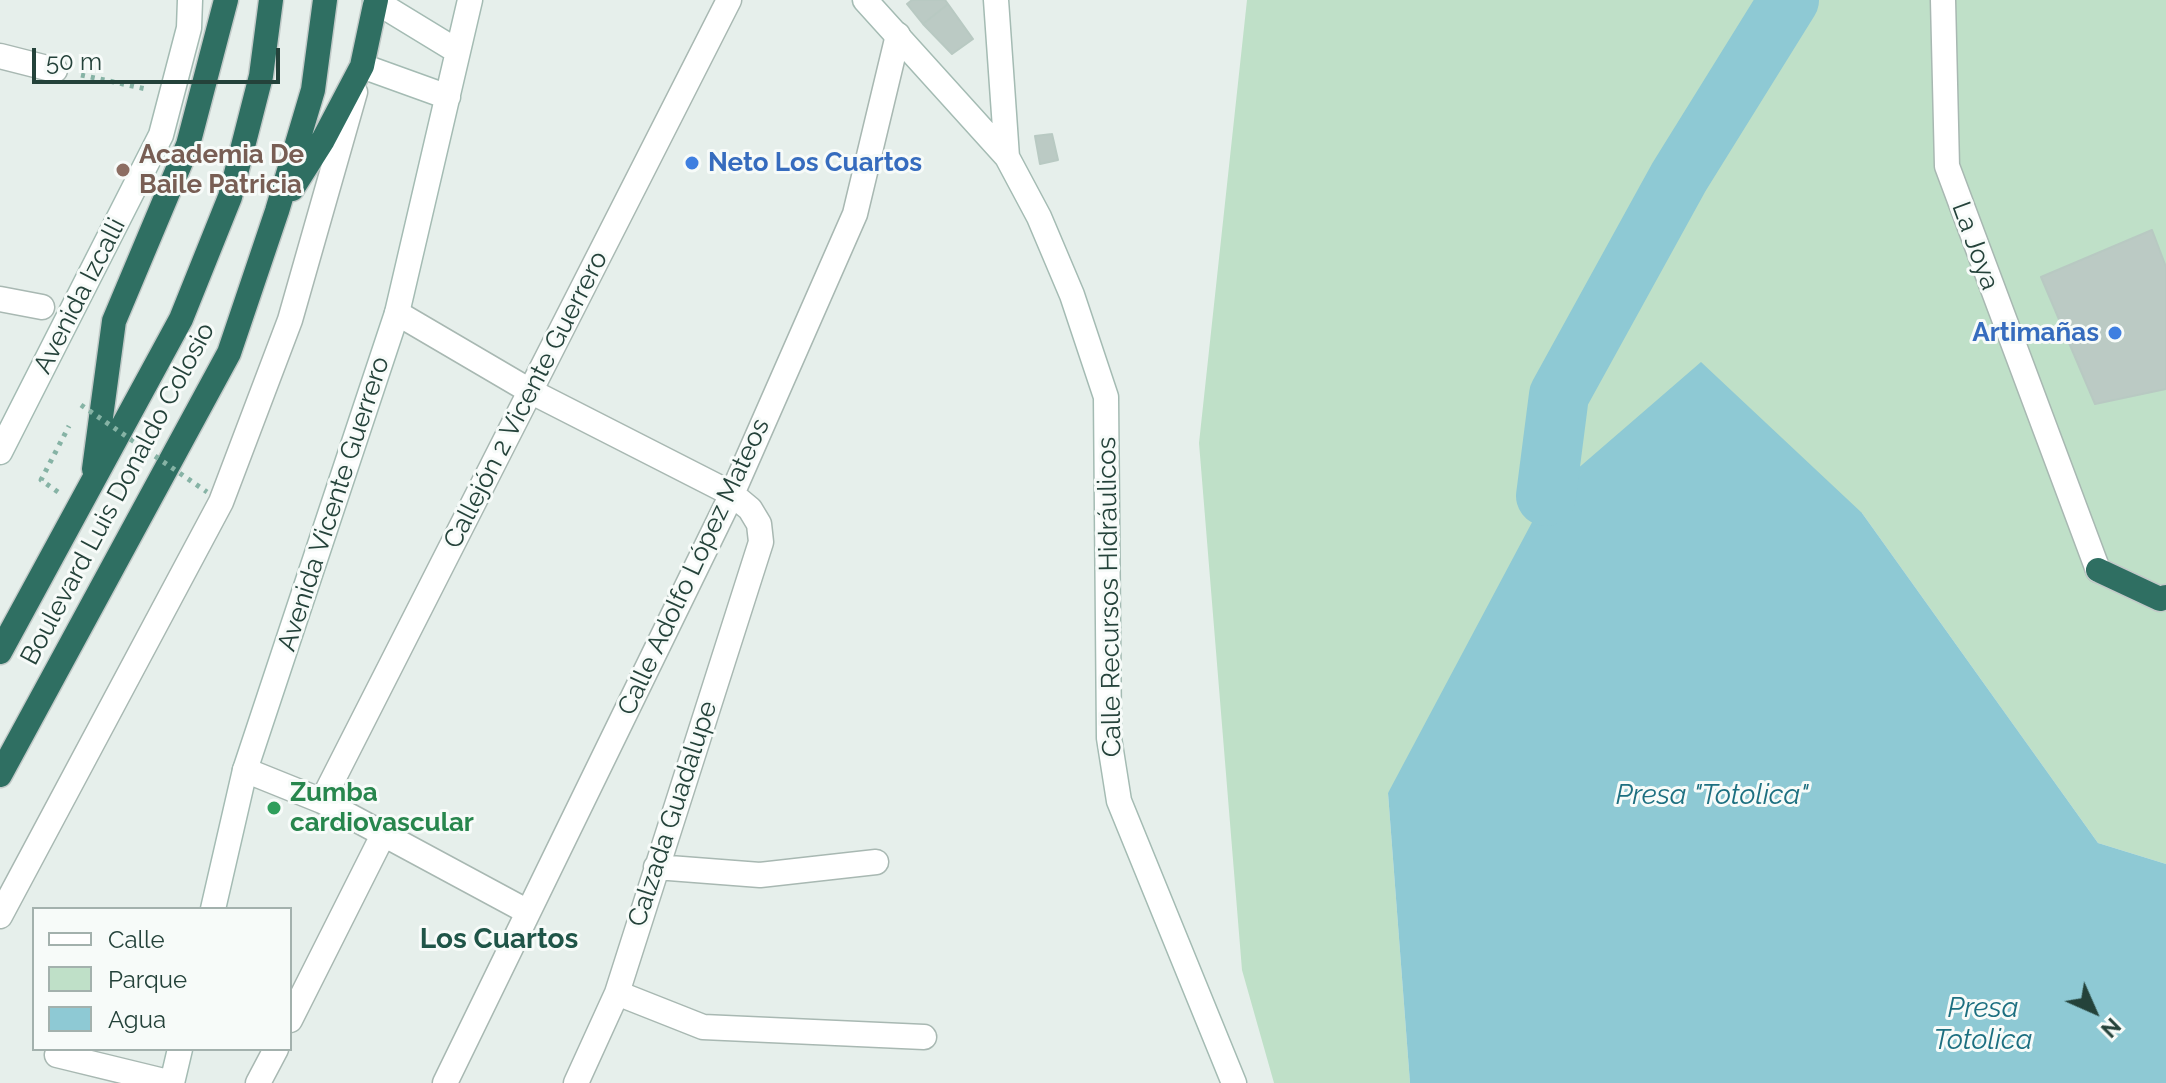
<!DOCTYPE html>
<meta charset="utf-8">
<style>
body{margin:0}
#map{position:relative;width:2166px;height:1083px;overflow:hidden;background:#e6efeb;font-family:Raleway,sans-serif}
canvas{display:block}
.legend{position:absolute;left:32px;top:907px;width:260px;height:144px;box-sizing:border-box;background:#f7fbf9;border:2px solid #a3b1ad;margin:0;padding:10px 14px;list-style:none;font-size:24px;color:#24423a}
.legend li{display:flex;align-items:center;gap:16px;height:40px}
.legend b{width:40px;border:2px solid #a3b1ad}
.north{position:absolute;left:2054px;top:971px;width:80px;height:80px;-webkit-text-stroke:6px #f7fbf9;paint-order:stroke;rotate:135deg;font-size:22px;font-weight:700;line-height:32px;text-align:center;color:#24423a}
.north::after{content:'';display:block;margin:auto;width:28px;height:36px;background:#24423a;clip-path:polygon(50% 0,100% 100%,50% 72%,0 100%)}
.scale{position:absolute;left:32px;top:48px;width:248px;height:36px;box-sizing:border-box;border:4px solid #24423a;border-top:0;padding-left:10px;font-size:24px;line-height:28px;white-space:nowrap;color:#24423a;-webkit-text-stroke:6px #f7fbf9;paint-order:stroke}
</style>
<div id="map">
<canvas width="2166" height="1083"></canvas>
<ul class="legend">
<li><b style="height:10px;background:#fff"></b>Calle</li>
<li><b style="height:22px;background:#bfe0c8"></b>Parque</li>
<li><b style="height:22px;background:#8ec9d4"></b>Agua</li>
</ul>
<div class="north">N</div>
<div class="scale">50 m</div>
</div>
<script>
const c = document.querySelector('canvas').getContext('2d');
c.lineJoin = 'round';
function paint(path, color) { c.fillStyle = color; c.fill(path, 'evenodd'); }
const poly = rows => new Path2D(rows.map(r => 'M' + r).join(''));
function stroke(path, color, width, dash) { c.strokeStyle = color; c.lineWidth = width; c.lineCap = dash ? 'butt' : 'round'; c.setLineDash(dash || []); c.stroke(path); }
function write(font, color, halo, rows, align = 'center') {
  c.font = font + ' Raleway,sans-serif'; c.lineWidth = 6; c.setLineDash([]); c.textBaseline = 'middle'; c.strokeStyle = halo; c.fillStyle = color; for (const [text, x, y, turn = 0] of rows) {
    c.save(); c.translate(x, y); c.rotate((+turn || 0) * Math.PI / 180); c.textAlign = isNaN(turn) ? turn : align; if (halo) c.strokeText(text, 0, 0); c.fillText(text, 0, 0); c.restore();
  }
}
paint(poly([
 [1247,0,2166,0,2166,864,2098,843,1862,513,1388,793,1410,1083,1274,1083,1242,970,1199,443]
]), '#bfe0c8');
paint(poly([
 [1701,362,1862,513,2098,843,2166,864,2166,1083,1410,1083,1388,793,1546,496]
]), '#8ec9d4');
stroke(poly([
 [1546,496,1559,395,1679,177,1789,0]
]), '#8ec9d4', 60);
const building = poly([
 [912,0,945,0,948,4,923,24,907,4,912,0],
 [948,4,973,39,952,54,923,24,948,4],
 [1052,134,1058,160,1040,164,1035,136,1052,134],
 [2152,230,2166,267,2166,389,2095,404,2041,277,2152,230]
]);
paint(building, '#bbcac4');
stroke(building, '#b8c9c2', 2);
const street = poly([
 [1943,0,1947,166,2098,570],
 [0,56,55,70],
 [0,299,42,307],
 [397,313,530,391,732,494,750,509,759,524,761,542,617,993,576,1083],
 [245,770,322,801,528,912],
 [322,801,729,0],
 [656,867,760,875,876,862],
 [0,916,221,502,290,320,355,92],
 [617,993,703,1027,924,1037],
 [290,1020,383,835],
 [57,1055,172,1083],
 [258,1083,276,1049],
 [445,1083,732,494,855,214,898,35]
]);
const secondary = poly([
 [865,0,1007,157,1039,217,1072,295,1106,397,1109,738,1119,801,1234,1083],
 [996,0,1007,157],
 [375,1,457,51],
 [362,66,448,97],
 [0,452,161,135,189,28,190,0],
 [213,909,245,770,397,313,470,0],
 [172,1083,180,1049]
]);
const highway = poly([
 [292,189,323,140,362,66,376,0],
 [94,469,114,321,188,145,226,0],
 [2098,570,2160,599,2166,597],
 [0,652,181,319,230,197,261,76,271,0],
 [0,775,229,353,277,211,313,90,325,0]
]);
stroke(street, '#a8b8b2', 27);
stroke(secondary, '#a4bbb3', 27);
stroke(highway, '#c2cac8', 27);
stroke(poly([
 [81,75,146,89],
 [58,492,41,480,69,426]
]), '#86b3a5', 5, [4, 6]);
stroke(street, '#fff', 24);
stroke(secondary, '#fff', 24);
stroke(highway, '#2f6f62', 24);
stroke(poly([
 [81,405,207,492]
]), '#86b3a5', 5, [4, 6]);
for (const [x, y, r, color] of [
 [692,163,8,"#3f7fe0"],
 [123,170,8,"#8d6e63"],
 [2115,333,8,"#3f7fe0"],
 [274,808,8,"#2e9e5b"]
]) { const dot = new Path2D(); dot.arc(x, y, r, 0, 2 * Math.PI); c.fillStyle = color; c.fill(dot); stroke(dot, '#f7fbf9', 3); }
write('bold 26px', '#785e54', '#f7fbf9', [
 ["Academia De",139,155],
 ["Baile Patricia",139,185]
], 'left');
write('bold 26px', '#366cbe', '#f7fbf9', [
 ["Neto Los Cuartos",708,163],
 ["Artimañas",2099,333,"right"]
], 'left');
write('26px', '#24423a', '#f7fbf9', [
 ["La Joya",1975,246,70],
 ["Avenida Izcalli",80,296,-63],
 ["Callejón 2 Vicente Guerrero",526,400,-63],
 ["Boulevard Luis Donaldo Colosio",118,494,-62],
 ["Avenida Vicente Guerrero",334,504,-72],
 ["Calle Adolfo López Mateos",694,567,-65],
 ["Calle Recursos Hidráulicos",1110,597,-91],
 ["Calzada Guadalupe",673,814,-72]
]);
write('bold 26px', '#27864d', '#f7fbf9', [
 ["Zumba",290,793],
 ["cardiovascular",290,823]
], 'left');
write('italic 28px', '#1c6f80', '#f7fbf9', [
 ["Presa \"Totolica\"",1712,796],
 ["Presa",1983,1009],
 ["Totolica",1983,1041]
]);
write('bold 28px', '#1f5548', '#f7fbf9', [
 ["Los Cuartos",499,940]
]);
</script>
